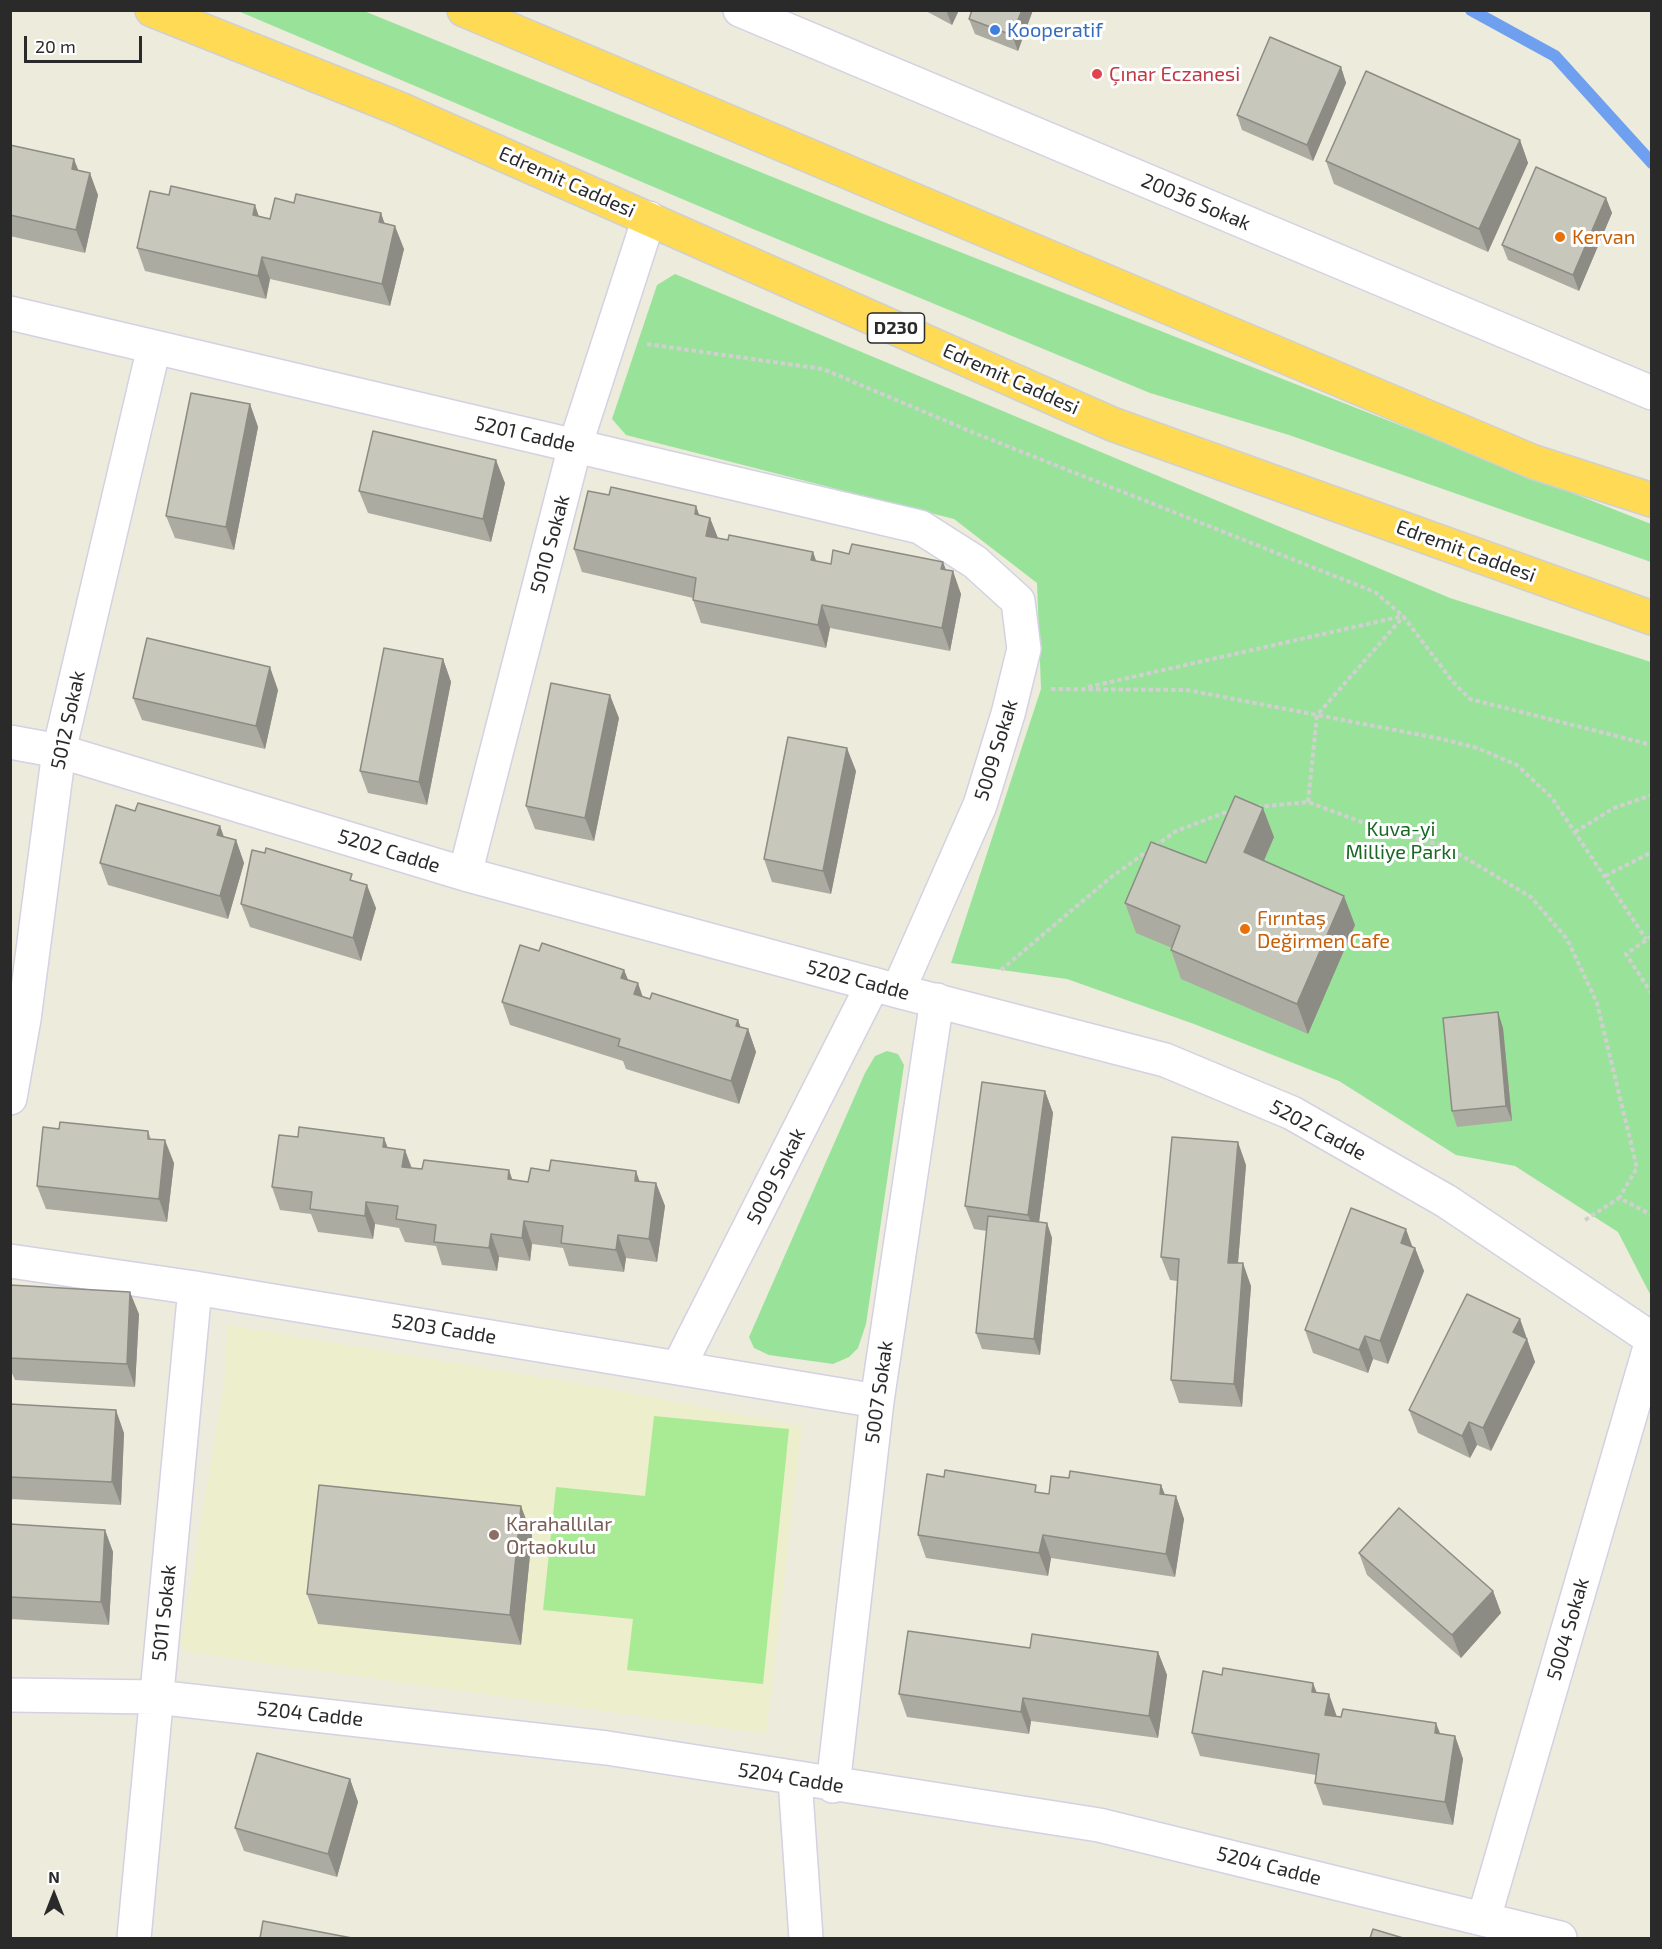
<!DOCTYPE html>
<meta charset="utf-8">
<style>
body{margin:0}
#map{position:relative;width:1662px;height:1949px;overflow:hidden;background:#ecebdc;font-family:"Exo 2",sans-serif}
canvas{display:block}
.frame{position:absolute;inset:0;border:12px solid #2a2a2a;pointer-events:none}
.north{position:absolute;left:24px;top:1865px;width:60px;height:60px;-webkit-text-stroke:4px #fff;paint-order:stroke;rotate:0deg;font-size:16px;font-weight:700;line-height:24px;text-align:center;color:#2a2a2a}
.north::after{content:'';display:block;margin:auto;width:21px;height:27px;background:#2a2a2a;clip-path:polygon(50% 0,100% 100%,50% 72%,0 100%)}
.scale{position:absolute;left:24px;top:36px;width:118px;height:27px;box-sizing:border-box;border:3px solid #2a2a2a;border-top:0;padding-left:8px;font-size:18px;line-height:21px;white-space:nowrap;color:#2a2a2a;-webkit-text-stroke:4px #fff;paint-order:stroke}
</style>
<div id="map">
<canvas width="1662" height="1949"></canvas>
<div class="frame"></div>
<div class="north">N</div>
<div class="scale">20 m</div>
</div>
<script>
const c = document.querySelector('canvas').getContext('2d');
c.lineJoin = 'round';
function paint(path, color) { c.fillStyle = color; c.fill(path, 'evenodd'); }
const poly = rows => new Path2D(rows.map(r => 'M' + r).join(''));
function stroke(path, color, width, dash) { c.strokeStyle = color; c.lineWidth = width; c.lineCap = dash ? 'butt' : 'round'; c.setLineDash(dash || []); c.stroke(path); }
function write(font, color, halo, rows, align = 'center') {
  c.font = font + ' "Exo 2",sans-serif'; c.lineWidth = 6; c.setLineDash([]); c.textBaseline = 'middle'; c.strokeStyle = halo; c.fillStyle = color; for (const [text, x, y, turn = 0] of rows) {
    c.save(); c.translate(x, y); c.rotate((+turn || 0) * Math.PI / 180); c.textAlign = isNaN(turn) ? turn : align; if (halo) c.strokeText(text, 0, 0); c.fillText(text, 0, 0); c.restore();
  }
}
paint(poly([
 [227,1325,581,1384,802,1426,766,1734,187,1652,181,1644,225,1377]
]), '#edeecb');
paint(poly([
 [238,11,364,11,866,215,1651,524,1651,562,1289,435,1150,393,753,229],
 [675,274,1450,598,1651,662,1651,1296,1618,1232,1515,1166,1456,1155,1339,1081,1194,1024,1067,979,951,963,1041,689,1037,583,954,519,626,435,612,419,657,285],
 [887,1051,898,1054,904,1065,866,1324,858,1348,849,1357,833,1364,769,1355,754,1348,749,1337,865,1073,875,1056]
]), '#98e399');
paint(poly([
 [654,1416,789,1429,763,1684,627,1670,633,1619,543,1610,556,1487,645,1496]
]), '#a8eb94');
stroke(poly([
 [1471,10,1555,56,1652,163]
]), '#6ea0ef', 12);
const street = poly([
 [740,10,1652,393],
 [10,313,920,527,975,562,1018,601,1024,649,1008,714,980,805,898,991],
 [10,742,59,751,465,874,898,991,1165,1060,1292,1113,1446,1201,1652,1339],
 [465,874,575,446,649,218],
 [10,1098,24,1019,59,751,154,347],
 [10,1261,195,1288,877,1401],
 [678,1368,873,984],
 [10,1695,156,1697,607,1748,1099,1825,1560,1938],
 [795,1779,806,1938],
 [833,1786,877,1401,937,1000],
 [1484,1918,1652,1340],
 [134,1938,195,1288]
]);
const highway = poly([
 [152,10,400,109,1112,424,1652,618],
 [464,10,1534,462,1652,500]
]);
stroke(street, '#d4d1e3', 36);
stroke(highway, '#d0d0d0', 36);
stroke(poly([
 [647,344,823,369,972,432,1375,592,1403,616,1453,682,1470,699,1652,745],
 [1088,687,1403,616],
 [1051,689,1187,690,1442,739,1477,748,1517,765,1552,798,1646,939],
 [1308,802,1317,715,1403,617],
 [1257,807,1308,802,1367,824,1447,847,1531,897,1567,939,1597,1003,1637,1168,1619,1198],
 [1575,832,1614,808,1652,795],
 [1155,846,1176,831,1232,810],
 [1605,876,1652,852],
 [1652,936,1626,954,1652,994],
 [1001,970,1110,878,1149,850],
 [1585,1220,1619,1198,1652,1215]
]), '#d0d0d0', 4, [4.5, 3]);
stroke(street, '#fff', 33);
stroke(highway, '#ffda55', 33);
paint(poly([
 [924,10,959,10,952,25],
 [1033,10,1018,51,975,34,969,19],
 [1341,67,1346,83,1313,161,1242,130,1237,115],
 [1520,140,1528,163,1488,252,1334,184,1326,161],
 [10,145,78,170,98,195,85,253,10,236],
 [1606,198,1612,213,1579,291,1508,260,1502,245],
 [294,203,381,213,384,224,404,249,390,306,270,279,266,299,145,271,137,248,259,216,270,219],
 [250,404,258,427,234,550,175,538,166,516],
 [505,483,491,542,368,513,359,491],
 [609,495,696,506,699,515,710,518,718,538,813,552,816,561,831,564,946,570,961,594,950,651,830,628,826,648,701,623,693,600,693,598,582,572,574,549],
 [443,659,451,682,427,805,368,793,360,771],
 [278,690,265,749,142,720,133,698],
 [619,718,594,841,535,829,526,806],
 [856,771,831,894,772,882,764,859],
 [135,811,220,826,224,837,236,840,244,863,228,919,108,885,100,863],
 [1274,837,1264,861,1355,925,1308,1034,1181,979,1171,950,1172,948,1136,933,1125,903,1206,863],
 [354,881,376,908,361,961,250,927,241,904],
 [539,951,624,970,628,980,642,997,738,1020,740,1027,748,1029,756,1052,739,1104,626,1069,623,1061,510,1025,502,1002],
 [1503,1028,1512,1121,1457,1127,1452,1111],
 [1045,1091,1053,1113,1039,1222,1047,1223,1052,1238,1040,1355,982,1349,976,1333,987,1231,974,1229,965,1206],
 [59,1129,148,1131,151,1139,174,1163,167,1222,46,1209,37,1186],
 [388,1148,405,1150,412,1168,422,1169,509,1170,512,1180,528,1182,639,1181,656,1183,665,1206,657,1262,626,1258,624,1272,569,1266,563,1248,532,1244,530,1261,499,1257,497,1271,442,1265,436,1246,405,1242,399,1228,375,1224,373,1239,318,1232,311,1214,280,1210,272,1187],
 [1246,1165,1238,1263,1251,1286,1242,1407,1179,1403,1171,1380,1177,1281,1170,1280,1161,1257],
 [1413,1247,1415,1248,1424,1271,1388,1364,1373,1359,1368,1373,1313,1353,1305,1330],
 [10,1285,139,1314,135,1387,15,1380,10,1369],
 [1520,1319,1535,1362,1491,1451,1477,1445,1470,1458,1418,1433,1409,1410],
 [10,1404,124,1433,121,1505,10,1499],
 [1069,1478,1161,1485,1165,1495,1176,1496,1184,1519,1175,1577,1051,1558,1048,1576,926,1558,918,1535,1039,1493,1049,1494],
 [10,1524,105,1530,113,1552,109,1625,10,1619],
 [532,1535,521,1645,318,1624,307,1594],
 [1359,1553,1493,1591,1501,1613,1461,1658,1367,1575],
 [1030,1648,1158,1652,1167,1675,1158,1738,1031,1721,1029,1734,907,1717,899,1694],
 [1317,1693,1337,1717,1455,1736,1463,1759,1453,1825,1323,1805,1315,1783,1316,1775,1200,1756,1192,1733],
 [350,1779,358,1802,337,1877,244,1851,235,1828]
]), '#acaba2');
paint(poly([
 [946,10,959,10,952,25],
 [1022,10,1033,10,1018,51,1012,35],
 [1341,67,1346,83,1313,161,1307,145],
 [1520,140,1528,163,1488,252,1479,229],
 [74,159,83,182,72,169],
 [90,173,98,195,85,253,76,230],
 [1606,198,1612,213,1579,291,1573,275],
 [255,205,263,228,253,215],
 [381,213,389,236,379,222],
 [395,226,404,249,390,306,382,284],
 [262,257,270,279,266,299,258,276],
 [250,404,258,427,234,550,226,527],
 [496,460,505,483,491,542,483,519],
 [696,506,704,529,695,514],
 [710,518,719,541,706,536],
 [813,552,821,575,811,560],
 [943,562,951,583,953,571,961,594,950,651,942,628,941,569],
 [822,605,830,628,826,648,818,625],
 [443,659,451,682,427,805,419,782],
 [270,667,278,690,265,749,256,726],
 [610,695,619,718,594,841,585,818],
 [847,748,856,771,831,894,823,871],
 [1263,808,1274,837,1255,881,1244,852],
 [220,826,228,849,217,835],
 [236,840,244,863,228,919,220,896],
 [367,885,376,908,361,961,353,938],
 [1344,896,1355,925,1308,1034,1297,1004],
 [624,970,633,992,621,978],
 [638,983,646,1006,634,994],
 [1498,1012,1503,1028,1512,1121,1506,1106],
 [738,1020,745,1039,748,1029,756,1052,739,1104,731,1081,736,1026],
 [1045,1091,1053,1113,1037,1238,1028,1215],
 [384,1138,393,1161,383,1147],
 [165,1140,174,1163,167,1222,159,1199],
 [1238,1142,1246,1165,1236,1286,1228,1263],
 [405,1150,413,1173,402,1167],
 [509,1170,517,1193,508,1179],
 [636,1171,644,1194,635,1181],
 [656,1183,665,1206,657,1262,649,1239],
 [366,1202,375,1224,373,1239,365,1216],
 [524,1221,532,1244,530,1261,522,1238],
 [1047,1223,1052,1238,1040,1355,1034,1339],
 [1406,1229,1414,1251,1415,1248,1424,1271,1388,1364,1380,1341,1401,1243],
 [491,1234,499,1257,497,1271,489,1248],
 [618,1235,626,1258,624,1272,616,1250],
 [1243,1263,1251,1286,1242,1407,1234,1384],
 [130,1292,139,1314,135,1387,127,1364],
 [1520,1319,1535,1362,1491,1451,1483,1428,1513,1332],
 [1365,1336,1373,1359,1368,1373,1359,1350],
 [116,1410,124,1433,121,1505,112,1482],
 [1469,1422,1477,1445,1470,1458,1462,1436],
 [1161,1485,1170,1508,1160,1494],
 [1176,1496,1184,1519,1175,1577,1166,1554],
 [521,1506,532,1535,521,1645,510,1615],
 [105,1530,113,1552,109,1625,101,1602],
 [1043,1535,1051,1558,1048,1576,1039,1553],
 [1493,1591,1501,1613,1461,1658,1452,1635],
 [1158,1652,1167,1675,1158,1738,1149,1716],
 [1313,1683,1322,1706,1312,1692],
 [1329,1694,1337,1717,1325,1715],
 [1023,1698,1031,1721,1029,1734,1021,1712],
 [1436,1723,1445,1746,1435,1733],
 [1455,1736,1463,1759,1453,1825,1445,1802],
 [350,1779,358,1802,337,1877,328,1854]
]), '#8c8b84');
const building = poly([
 [972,10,1022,10,1012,35,969,19,972,10],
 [1270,37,1341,67,1307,145,1237,115,1270,37],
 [1366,71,1520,140,1479,229,1326,161,1366,71],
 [10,145,74,159,72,169,90,173,76,230,10,215,10,145],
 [1536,167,1606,198,1573,275,1502,245,1536,167],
 [171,186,255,205,253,215,270,219,275,198,294,203,296,194,381,213,379,222,395,226,382,284,262,257,258,276,137,248,150,191,169,195,171,186],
 [191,393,250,404,226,527,166,516,191,393],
 [373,431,496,460,483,519,359,491,373,431],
 [611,487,696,506,695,514,710,518,706,536,728,540,729,535,813,552,811,560,831,564,833,550,849,554,852,544,943,562,941,569,953,571,942,628,822,605,818,625,693,600,696,578,574,549,588,491,609,495,611,487],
 [147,638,270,667,256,726,133,698,147,638],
 [384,648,443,659,419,782,360,771,384,648],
 [551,683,610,695,585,818,526,806,551,683],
 [788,737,847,748,823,871,764,859,788,737],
 [1235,796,1263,808,1244,852,1344,896,1297,1004,1171,950,1180,926,1125,903,1151,842,1206,863,1235,796],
 [138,803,220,826,217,835,236,840,220,896,100,863,116,805,135,811,138,803],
 [266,848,352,874,350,880,367,885,353,938,241,904,252,850,265,853,266,848],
 [542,943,624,970,621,978,638,983,634,994,650,999,652,993,738,1020,736,1026,748,1029,731,1081,618,1046,620,1039,502,1002,520,945,539,951,542,943],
 [1498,1012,1506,1106,1452,1111,1443,1018,1498,1012],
 [982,1082,1045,1091,1028,1215,965,1206,982,1082],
 [60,1122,148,1131,148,1139,165,1140,159,1199,37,1186,43,1127,59,1129,60,1122],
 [299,1127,384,1138,383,1147,405,1150,402,1167,422,1169,424,1160,509,1170,508,1179,528,1182,531,1168,549,1171,551,1160,636,1171,635,1181,656,1183,649,1239,618,1235,616,1250,561,1243,563,1226,524,1221,522,1238,491,1234,489,1248,434,1242,436,1225,396,1219,398,1206,366,1202,365,1216,310,1209,312,1192,272,1187,279,1135,298,1137,299,1127],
 [1172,1137,1238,1142,1228,1263,1243,1263,1234,1384,1171,1380,1179,1259,1161,1257,1172,1137],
 [1351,1208,1406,1229,1401,1243,1415,1248,1380,1341,1365,1336,1359,1350,1305,1330,1351,1208],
 [988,1216,1047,1223,1034,1339,976,1333,988,1216],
 [10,1285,130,1292,127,1364,10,1358,10,1285],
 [1467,1294,1520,1319,1513,1332,1527,1339,1483,1428,1469,1422,1462,1436,1409,1410,1467,1294],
 [10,1404,116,1410,112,1482,10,1477,10,1404],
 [945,1470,1036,1485,1035,1492,1049,1494,1051,1476,1069,1478,1070,1471,1161,1485,1160,1494,1176,1496,1166,1554,1043,1535,1039,1553,918,1535,927,1474,944,1477,945,1470],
 [319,1485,521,1506,510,1615,307,1594,319,1485],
 [1399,1508,1493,1591,1452,1635,1359,1553,1399,1508],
 [10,1524,105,1530,101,1602,10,1597,10,1524],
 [908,1631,1030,1648,1032,1634,1158,1652,1149,1716,1023,1698,1021,1712,899,1694,908,1631],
 [1223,1668,1313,1683,1312,1692,1329,1694,1325,1715,1341,1717,1343,1709,1436,1723,1435,1733,1455,1736,1445,1802,1315,1783,1319,1754,1192,1733,1203,1671,1222,1675,1223,1668],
 [257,1753,350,1779,328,1854,235,1828,257,1753],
 [263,1921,352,1938,260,1938,263,1921],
 [1373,1929,1403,1938,1370,1938,1373,1929]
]);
paint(building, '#c8c7bc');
stroke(building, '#8c8b84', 1.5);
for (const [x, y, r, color] of [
 [995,30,6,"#3f7fe0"],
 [1097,74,6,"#e0444e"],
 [1560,237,6,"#e8710a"],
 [1245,929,6,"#e8710a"],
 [494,1535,6,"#8d6e63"]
]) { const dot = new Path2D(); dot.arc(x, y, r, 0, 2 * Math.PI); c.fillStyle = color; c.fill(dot); stroke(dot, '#fff', 2); }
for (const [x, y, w] of [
 [896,328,57]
]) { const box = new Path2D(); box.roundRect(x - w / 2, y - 15, w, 30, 4.5); c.fillStyle = '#fff'; c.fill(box); stroke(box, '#2a2a2a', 1.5); }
write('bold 18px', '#2a2a2a', null, [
 ["D230",896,328]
]);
write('20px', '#366cbe', '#fff', [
 ["Kooperatif",1007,30]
], 'left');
write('20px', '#be3a42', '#fff', [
 ["Çınar Eczanesi",1109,74]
], 'left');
write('20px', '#2a2a2a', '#fff', [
 ["Edremit Caddesi",567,182,24],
 ["20036 Sokak",1196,202,23],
 ["Edremit Caddesi",1011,379,24],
 ["5201 Cadde",525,434,13],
 ["5010 Sokak",550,544,-75],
 ["Edremit Caddesi",1466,551,20],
 ["5012 Sokak",68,720,-78],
 ["5009 Sokak",996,750,-73],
 ["5202 Cadde",389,851,17],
 ["5202 Cadde",858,980,15],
 ["5202 Cadde",1318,1130,28],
 ["5009 Sokak",776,1176,-63],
 ["5203 Cadde",444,1329,9],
 ["5007 Sokak",879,1392,-82],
 ["5011 Sokak",164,1613,-84],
 ["5004 Sokak",1568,1629,-74],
 ["5204 Cadde",310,1714,6],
 ["5204 Cadde",791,1778,9],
 ["5204 Cadde",1269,1866,14]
]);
write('20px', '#c56008', '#fff', [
 ["Kervan",1572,237],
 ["Fırıntaş",1257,918],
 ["Değirmen Cafe",1257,941]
], 'left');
write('20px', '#1a6825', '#fff', [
 ["Kuva-yi",1401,829],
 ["Milliye Parkı",1401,852]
]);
write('20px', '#785e54', '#fff', [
 ["Karahallılar",506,1524],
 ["Ortaokulu",506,1547]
], 'left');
</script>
